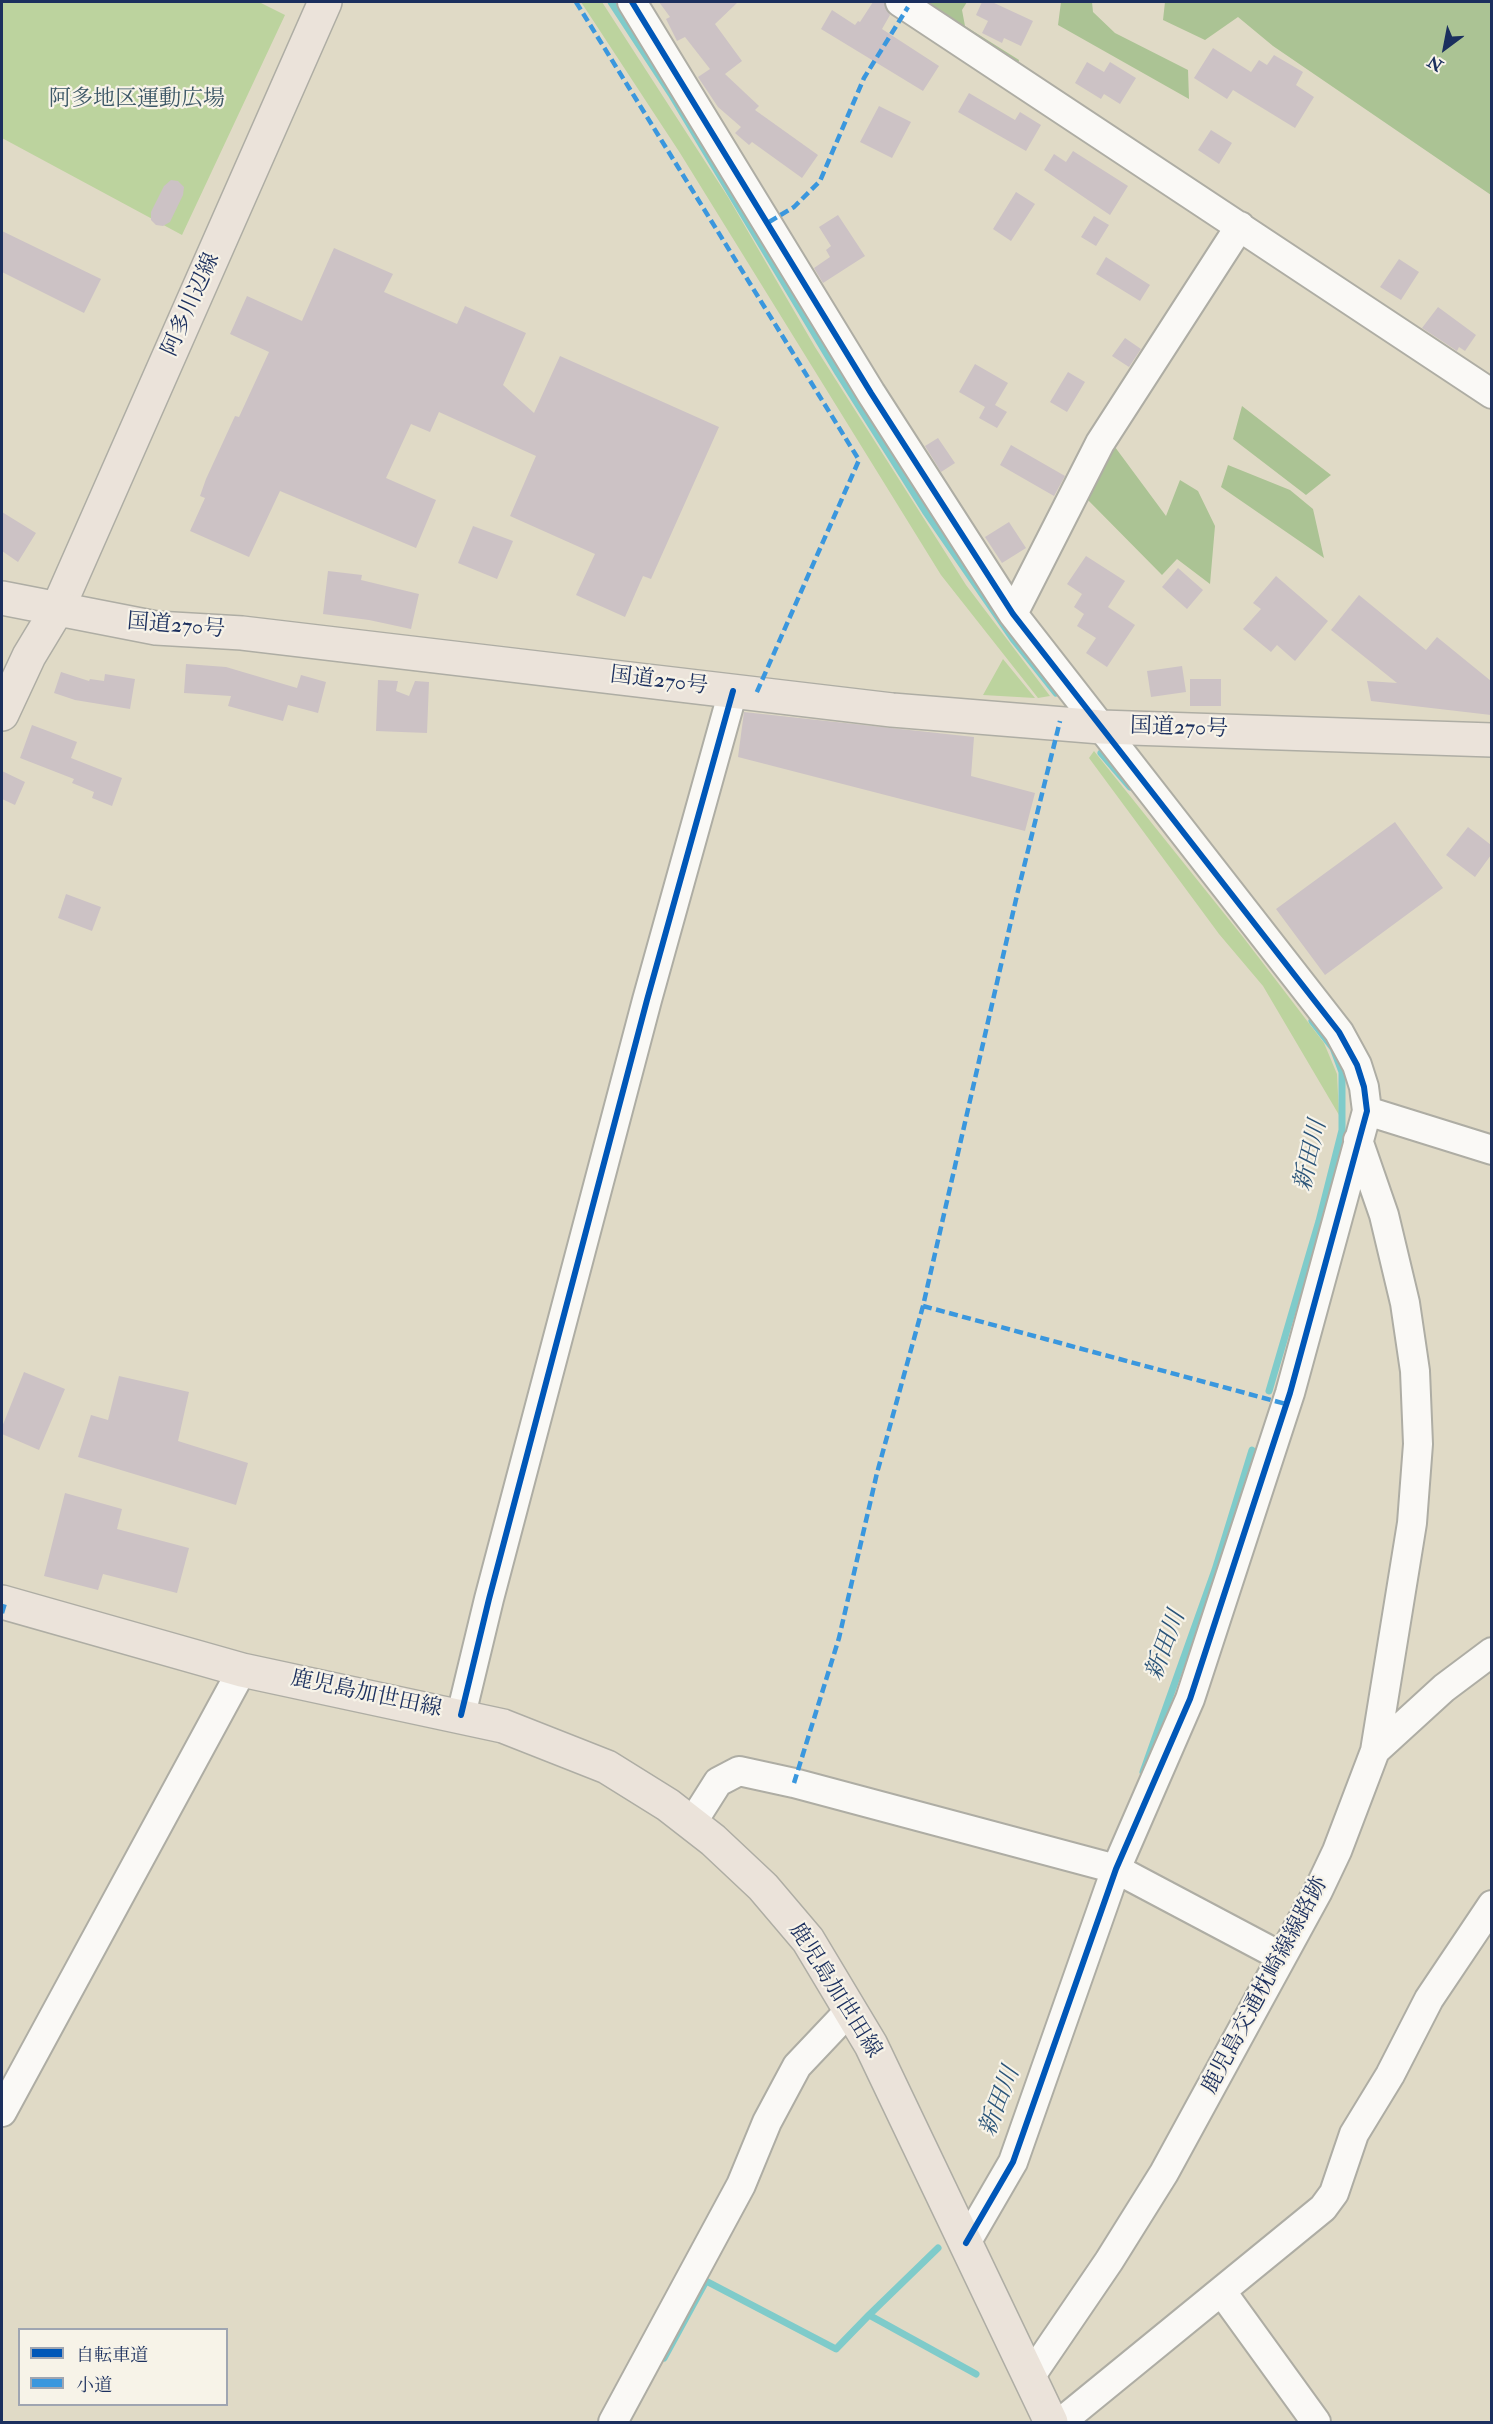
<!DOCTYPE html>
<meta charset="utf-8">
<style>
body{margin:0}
#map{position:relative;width:1493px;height:2424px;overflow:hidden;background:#e0dac6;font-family:"IM FELL Double Pica","Noto Serif JP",serif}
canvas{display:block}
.frame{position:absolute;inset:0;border:3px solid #1b2f5e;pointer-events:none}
.legend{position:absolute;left:18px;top:2328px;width:210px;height:78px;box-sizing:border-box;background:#f7f3e8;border:2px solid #9fa5b1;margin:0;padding:8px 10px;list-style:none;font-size:18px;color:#1b2f5e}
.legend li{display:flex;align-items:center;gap:12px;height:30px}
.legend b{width:30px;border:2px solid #9fa5b1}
.north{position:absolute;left:1415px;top:18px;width:60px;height:60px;-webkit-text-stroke:4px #f7f3e8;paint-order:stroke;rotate:212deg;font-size:16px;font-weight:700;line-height:24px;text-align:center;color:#1b2f5e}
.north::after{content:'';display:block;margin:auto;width:21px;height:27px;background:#1b2f5e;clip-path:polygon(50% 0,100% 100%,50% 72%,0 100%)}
</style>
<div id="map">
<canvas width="1493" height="2424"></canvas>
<div class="frame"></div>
<ul class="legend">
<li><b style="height:8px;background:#0057b8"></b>自転車道</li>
<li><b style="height:8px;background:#3a97de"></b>小道</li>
</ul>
<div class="north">N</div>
</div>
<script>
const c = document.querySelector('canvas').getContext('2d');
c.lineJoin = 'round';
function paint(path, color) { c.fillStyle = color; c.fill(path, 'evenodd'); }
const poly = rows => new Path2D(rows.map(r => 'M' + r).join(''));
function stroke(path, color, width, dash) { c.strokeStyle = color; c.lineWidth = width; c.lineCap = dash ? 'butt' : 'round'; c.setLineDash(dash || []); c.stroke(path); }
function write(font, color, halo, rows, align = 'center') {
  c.font = font + ' "IM FELL Double Pica","Noto Serif JP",serif'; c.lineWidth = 4.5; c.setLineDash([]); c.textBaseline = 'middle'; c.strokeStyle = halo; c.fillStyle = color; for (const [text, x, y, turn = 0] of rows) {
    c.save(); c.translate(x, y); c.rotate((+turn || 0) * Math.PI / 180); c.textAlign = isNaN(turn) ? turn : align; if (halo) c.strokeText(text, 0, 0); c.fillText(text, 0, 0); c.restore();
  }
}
paint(poly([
 [2,2,259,2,285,15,182,235,2,138],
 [581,2,602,2,728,197,815,347,966,585,1050,696,1038,698,941,575,680,153],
 [1003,659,1035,698,983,695],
 [1094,751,1243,937,1324,1043,1337,1074,1339,1115,1263,986,1219,934,1089,758]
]), '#bcd39e');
paint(poly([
 [928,2,967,2,962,10,965,26,1019,60,1017,70,925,5],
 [1061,2,1092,2,1093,12,1115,33,1188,70,1189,99,1058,25],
 [1165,2,1491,2,1491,195,1273,46,1238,17,1205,40,1163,20],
 [1242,406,1331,475,1306,495,1233,439],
 [1112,443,1166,516,1180,480,1198,491,1215,526,1210,584,1177,559,1162,575,1084,496],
 [1228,465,1290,490,1313,509,1324,558,1221,487]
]), '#abc394');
stroke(poly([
 [611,2,671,94,838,373,925,511,1013,639,1056,693],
 [1101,753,1130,787],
 [1269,1391,1319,1221,1342,1130,1342,1072,1333,1048,1312,1021],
 [1143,1772,1215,1570,1252,1450],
 [938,2248,869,2315,976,2374],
 [664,2358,706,2281,836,2349,869,2315]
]), '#7fcbca', 7);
paint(poly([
 [659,2,738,2,715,24,742,61,725,74,759,106,755,110,818,155,802,178,752,142,749,145,735,133,741,127,718,107,698,77,710,69,685,37,677,41,666,19,670,17],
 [873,2,884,2,890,15,882,29,939,66,923,91,821,29,832,10,855,25,858,21,860,22],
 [982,2,992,2,1033,21,1021,46,1004,38,1002,43,982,33,988,21,976,15],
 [1213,48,1251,72,1259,60,1267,65,1274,55,1303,72,1296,85,1314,97,1295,128,1233,90,1227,99,1194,78],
 [1087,62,1104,72,1110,62,1136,78,1120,104,1104,94,1101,99,1075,83],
 [969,93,1015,120,1020,112,1041,125,1026,151,958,112],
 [879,106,911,122,892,158,860,142],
 [1211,130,1232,143,1219,164,1198,150],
 [1073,151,1128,186,1110,215,1044,170,1054,154,1066,162],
 [171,180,178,181,184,187,183,195,170,222,163,226,156,225,151,220,151,212,164,186],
 [1016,192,1035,204,1011,241,993,229],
 [838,215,865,256,823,283,814,268,830,257,826,250,831,246,819,227],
 [1094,216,1109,225,1096,246,1081,237],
 [2,231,101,279,84,313,2,272],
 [334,248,393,274,384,292,457,324,465,306,526,333,503,385,534,413,560,356,719,427,651,579,643,576,625,617,576,595,595,554,510,516,536,456,439,412,430,432,411,424,386,478,436,500,416,548,280,491,249,557,190,531,205,498,200,496,206,479,235,416,239,417,269,352,230,334,247,296,302,321],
 [1106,257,1150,285,1140,301,1096,274],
 [1399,259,1419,272,1401,300,1380,287],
 [1438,307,1476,335,1465,351,1459,347,1457,351,1422,328],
 [1125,338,1141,349,1129,367,1112,356],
 [975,364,1008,383,995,405,1007,412,997,428,979,418,985,407,959,392],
 [1068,372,1085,382,1067,412,1050,402],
 [938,438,955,463,941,472,925,446],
 [1011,445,1065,476,1054,496,1000,465],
 [2,512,36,533,18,562,2,551],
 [1009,522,1026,548,1002,563,985,537],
 [473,526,513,541,497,579,458,563],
 [1086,556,1125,581,1108,607,1135,625,1107,667,1086,653,1096,638,1077,626,1084,614,1074,607,1082,594,1067,584],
 [1178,568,1203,590,1187,609,1162,587],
 [328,571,362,575,361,580,419,594,411,629,369,620,323,614],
 [1276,576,1328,621,1295,661,1277,645,1271,652,1243,629,1261,609,1253,603],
 [1359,595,1426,650,1437,637,1491,681,1491,715,1371,701,1367,681,1397,683,1331,630],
 [186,664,226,667,297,688,301,675,326,682,318,713,288,705,283,721,228,706,231,696,184,693],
 [1182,666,1186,692,1151,697,1147,671],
 [61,672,89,681,90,679,104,681,105,674,135,679,130,709,75,700,54,693],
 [1190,679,1221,679,1221,706,1190,706],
 [378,680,398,681,396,691,409,696,415,681,429,682,427,733,376,731],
 [744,712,974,737,971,776,1035,793,1025,831,738,757],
 [32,725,77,742,71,758,122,778,112,806,92,798,94,792,72,783,74,779,20,758],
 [2,771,25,782,15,805,2,799],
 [1395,822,1443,888,1325,975,1276,909],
 [1468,827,1491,845,1491,855,1475,877,1446,855],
 [66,894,101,907,92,931,58,918],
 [24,1372,65,1389,39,1450,2,1434,2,1427],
 [119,1376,189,1392,178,1441,248,1463,236,1505,78,1457,91,1415,108,1420],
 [65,1493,122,1509,117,1529,189,1548,177,1593,103,1574,98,1590,44,1576]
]), '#ccc2c5');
const minor = poly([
 [632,2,871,393,1013,614,1339,1032,1357,1065,1364,1087,1367,1111,1290,1393,1190,1699,1116,1869,1013,2162,966,2243],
 [900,2,1492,394],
 [1013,614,1100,443,1240,226],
 [1367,1111,1492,1150],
 [1358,1140,1384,1215,1405,1303,1415,1371,1418,1444,1412,1523,1375,1751],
 [461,1715,489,1599,647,1000,733,691],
 [692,1823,718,1782,739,1771,794,1783,1116,1869,1282,1957],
 [2,2112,242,1670],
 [1222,2292,1316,2422],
 [1030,2377,1109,2261,1164,2173,1318,1891,1337,1851,1375,1751,1444,1688,1492,1652],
 [613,2422,741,2185,767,2122,797,2066,850,2010],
 [1061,2422,1323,2208,1334,2193,1354,2134,1390,2075,1429,1999,1492,1905]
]);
const major = poly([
 [58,608,325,2],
 [2,1602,242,1670,503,1726,607,1767,668,1805,713,1840,763,1887,808,1940,871,2045,1051,2422]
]);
const highway = poly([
 [2,598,156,628,242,633,892,710,1101,727,1492,740],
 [2,714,29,656,58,608]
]);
stroke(minor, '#aeada4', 32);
stroke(major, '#aeada4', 36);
stroke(highway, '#aeada4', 36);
stroke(minor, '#faf9f6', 28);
stroke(major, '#ebe3da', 33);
stroke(highway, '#ebe3da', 33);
stroke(poly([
 [576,2,859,460,756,694],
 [769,222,794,207,820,181,864,78,908,7],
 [923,1306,1286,1404],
 [2,1613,5,1603],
 [794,1783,839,1638,877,1473,923,1306,1017,895,1060,721]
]), '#3a97de', 4.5, [9, 4.5]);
stroke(poly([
 [632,2,871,393,1013,614,1339,1032,1357,1065,1364,1087,1367,1111,1290,1393,1190,1699,1116,1869,1013,2162,966,2243],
 [461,1715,489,1599,647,1000,733,691]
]), '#0057b8', 6);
write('22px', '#3c5766', '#f7f3e8', [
 ["阿多地区運動広場",137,100]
]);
write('22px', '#1b2f5e', '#f7f3e8', [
 ["阿多川辺線",192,305,-66],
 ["国道270号",176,627,5],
 ["国道270号",659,682,7],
 ["国道270号",1179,729,2],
 ["鹿児島加世田線",366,1695,12],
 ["鹿児島交通枕崎線線路跡",1266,1986,-62],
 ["鹿児島加世田線",834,1991,58]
]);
write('italic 24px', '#2a5479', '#f7f3e8', [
 ["新田川",1312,1156,-77],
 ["新田川",1167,1646,-70],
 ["新田川",1001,2102,-69]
]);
</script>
